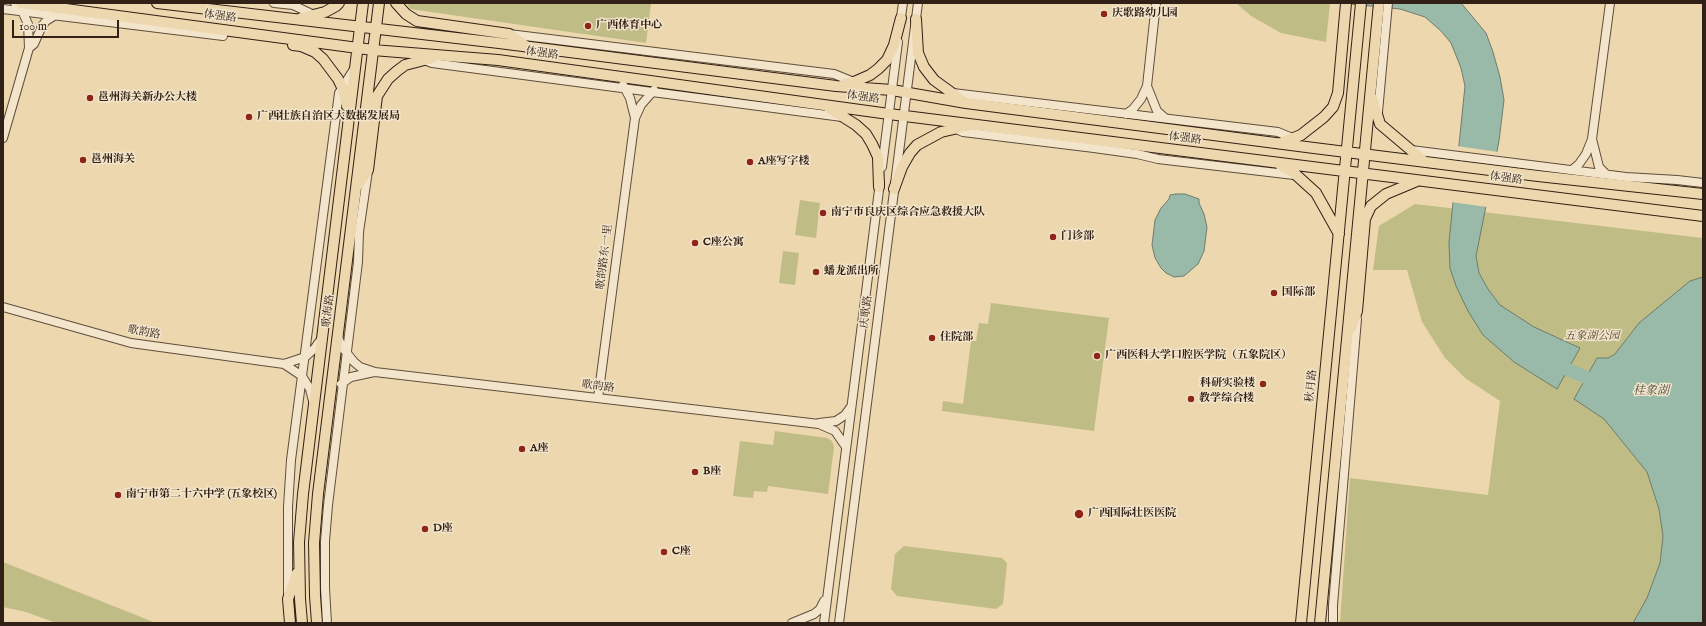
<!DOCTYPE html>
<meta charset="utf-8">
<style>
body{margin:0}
#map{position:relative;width:1706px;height:626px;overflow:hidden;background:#edd7af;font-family:"IM FELL English",serif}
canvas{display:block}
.frame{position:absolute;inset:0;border:4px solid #312015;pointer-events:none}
.scale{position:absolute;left:12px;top:20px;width:107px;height:18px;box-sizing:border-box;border:2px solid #312015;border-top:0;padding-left:5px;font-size:12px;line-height:14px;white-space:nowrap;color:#312015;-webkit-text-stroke:3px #f3e5cb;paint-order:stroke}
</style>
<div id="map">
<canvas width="1706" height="626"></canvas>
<div class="frame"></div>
<div class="scale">100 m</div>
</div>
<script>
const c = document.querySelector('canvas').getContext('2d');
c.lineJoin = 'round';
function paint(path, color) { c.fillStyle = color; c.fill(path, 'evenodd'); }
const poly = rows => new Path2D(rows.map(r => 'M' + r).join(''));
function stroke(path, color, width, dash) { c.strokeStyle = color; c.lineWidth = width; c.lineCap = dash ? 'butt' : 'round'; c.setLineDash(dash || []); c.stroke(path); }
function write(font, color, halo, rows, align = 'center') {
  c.font = font + ' "IM FELL English","Noto Serif SC",serif'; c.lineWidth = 3; c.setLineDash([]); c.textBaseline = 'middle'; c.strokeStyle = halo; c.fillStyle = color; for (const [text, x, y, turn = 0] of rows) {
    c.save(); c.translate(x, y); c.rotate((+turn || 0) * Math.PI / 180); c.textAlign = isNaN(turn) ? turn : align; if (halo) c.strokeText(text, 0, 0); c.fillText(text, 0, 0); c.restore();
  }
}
paint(poly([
 [407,3,651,3,646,43,410,9],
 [1236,3,1330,3,1326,42,1281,33,1251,16],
 [800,200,820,203,816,238,795,235],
 [1415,204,1703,238,1703,623,1340,623,1350,478,1488,495,1500,401,1465,378,1445,358,1422,322,1407,270,1373,270,1379,226],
 [783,251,799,253,795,285,779,283],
 [991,303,1109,318,1094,431,942,411,943,401,963,404,971,341,976,341,979,323,988,324],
 [775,431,827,438,832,441,834,447,828,494,768,486,767,492,754,491,753,498,733,496,740,441,773,445],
 [904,546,1002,558,1007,563,1003,604,996,609,897,596,891,589,895,554],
 [3,562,156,623,56,623,26,612,3,607]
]), '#c0bc85');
const water = poly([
 [1341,3,1461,3,1486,33,1493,52,1500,77,1504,100,1499,141,1476,256,1479,273,1488,289,1500,305,1534,327,1580,348,1557,389,1514,362,1483,335,1468,311,1456,286,1450,268,1449,242,1465,86,1461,68,1451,43,1441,31,1425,17,1400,9,1341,3],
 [1176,194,1185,194,1199,199,1199,203,1204,214,1207,227,1204,251,1198,264,1184,276,1174,277,1166,273,1161,268,1155,258,1152,245,1155,220,1161,208,1169,199,1170,195,1176,194],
 [1703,277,1703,623,1633,623,1647,598,1660,563,1663,536,1659,509,1647,472,1604,419,1574,399,1597,358,1608,358,1615,354,1639,323,1690,281,1703,277]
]);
paint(water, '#99baa8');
stroke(water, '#6f7c6d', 1);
paint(poly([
 [1457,146,1498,152,1487,207,1451,202]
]), '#edd7af');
stroke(poly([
 [1553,363,1601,384]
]), '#99baa8', 13);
const minor = poly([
 [274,3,293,5,316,16],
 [3,9,223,36],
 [900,24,903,3],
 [509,34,834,74,856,83],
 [29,48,34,44,42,26,46,21,57,14],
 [422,59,432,63,842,117],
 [623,85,630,98,635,118],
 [1147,86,1156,3],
 [953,93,1278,132,1295,139],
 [1378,112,1388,3],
 [1126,114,1133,109,1141,99,1147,86,1157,111,1164,117],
 [954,128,963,132,1094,148,1137,154,1158,159,1294,175],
 [3,138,29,48,28,24,22,11,15,3],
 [1592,139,1610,3],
 [1411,150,1626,177,1677,180,1703,183],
 [882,167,898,42],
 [1572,170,1579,164,1586,154,1592,139,1599,167,1606,174],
 [3,307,131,343,284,364,305,357,314,349,322,338],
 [338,337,342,347,354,362,360,367,375,372,819,424,835,431,846,447],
 [284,364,302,376,310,389,313,401],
 [341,384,351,377,374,372],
 [598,398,635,118,641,105,654,90],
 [819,423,836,421,845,415,850,408],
 [288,593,288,507,291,460,339,93,354,69],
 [327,623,325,588,325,541,328,505,358,262,359,232,368,171],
 [792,623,814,614,820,609,824,601],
 [824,623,880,182],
 [839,623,918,3],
 [1333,623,1333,605,1357,319]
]);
const major = poly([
 [21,3,373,50,498,60,889,114,1703,216],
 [157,3,499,43,836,86,892,90,966,103,1314,148,1538,176,1703,194],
 [396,3,406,14,417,21,509,34,526,46],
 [301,18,325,12,336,6,339,3],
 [916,19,918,53,924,67,934,80,963,101],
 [293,45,301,46,315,52,323,59,338,79,343,89,347,106],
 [845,84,854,82,870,75,878,69,887,60,894,45,901,18],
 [1372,98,1380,124,1425,162],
 [829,108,856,125,866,134,872,144,878,157,879,187],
 [1281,143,1301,135,1324,117,1333,107,1338,93,1346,3],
 [1280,165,1294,173,1316,193,1339,234],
 [358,185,368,170,377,96,388,79,397,71,405,65,432,58],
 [894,189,902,167,910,153,917,145,941,132,967,126],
 [1351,328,1357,311,1365,219,1371,206,1386,194,1417,181],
 [290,623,288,599,297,573],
 [302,623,300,599,299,542,303,494,363,3],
 [317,623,315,596,314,543,318,494,379,3],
 [1301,623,1361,3],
 [1320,623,1379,3]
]);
stroke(minor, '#604e3c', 10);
stroke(major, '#312015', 12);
stroke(minor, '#f3e5cb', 8);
stroke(major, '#edd7af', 10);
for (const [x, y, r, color] of [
 [1104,14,4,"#8f2418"],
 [588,26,4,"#8f2418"],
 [90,98,4,"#8f2418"],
 [249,117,4,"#8f2418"],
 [83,160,4,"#8f2418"],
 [750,162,4,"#8f2418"],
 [823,213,4,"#8f2418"],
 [1053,237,4,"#8f2418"],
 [695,243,4,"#8f2418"],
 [816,272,4,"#8f2418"],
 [1274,293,4,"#8f2418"],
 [932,338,4,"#8f2418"],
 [1097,356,4,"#8f2418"],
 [1263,384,4,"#8f2418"],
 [1191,399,4,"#8f2418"],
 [522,449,4,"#8f2418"],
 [695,472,4,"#8f2418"],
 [118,495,4,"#8f2418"],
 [1079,514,5,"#8f2418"],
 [425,529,4,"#8f2418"],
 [664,552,4,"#8f2418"]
]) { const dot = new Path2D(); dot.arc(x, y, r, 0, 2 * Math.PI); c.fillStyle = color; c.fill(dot); stroke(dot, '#f3e5cb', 1.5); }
write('bold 11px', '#312015', '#f3e5cb', [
 ["庆歌路幼儿园",1112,14],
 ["广西体育中心",596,26],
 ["邕州海关新办公大楼",98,98],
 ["广西壮族自治区大数据发展局",257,117],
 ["邕州海关",91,160],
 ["A座写字楼",758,162],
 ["南宁市良庆区综合应急救援大队",831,213],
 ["门诊部",1061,237],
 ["C座公寓",703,243],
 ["蟠龙派出所",824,272],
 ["国际部",1282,293],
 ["住院部",940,338],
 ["广西医科大学口腔医学院（五象院区）",1105,356],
 ["科研实验楼",1255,384,"right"],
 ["教学综合楼",1199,399],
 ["A座",530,449],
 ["B座",703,472],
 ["南宁市第二十六中学 (五象校区)",126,495],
 ["广西国际壮医医院",1088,514],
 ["D座",433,529],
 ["C座",672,552]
], 'left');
write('11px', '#312015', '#f3e5cb', [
 ["体强路",220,17,8],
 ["体强路",542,54,8],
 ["体强路",863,98,8],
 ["体强路",1185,139,7],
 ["体强路",1506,179,8],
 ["歌韵路东一里",605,257,-83],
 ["歌海路",329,311,-83],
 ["庆歌路",867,312,-83],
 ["歌韵路",144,333,10],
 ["秋月路",1312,386,-84],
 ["歌韵路",598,387,7]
]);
write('italic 11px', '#554731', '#f3e5cb', [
 ["五象湖公园",1592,337]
]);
write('italic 12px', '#504e41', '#f3e5cb', [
 ["桂象湖",1651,392]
]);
</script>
